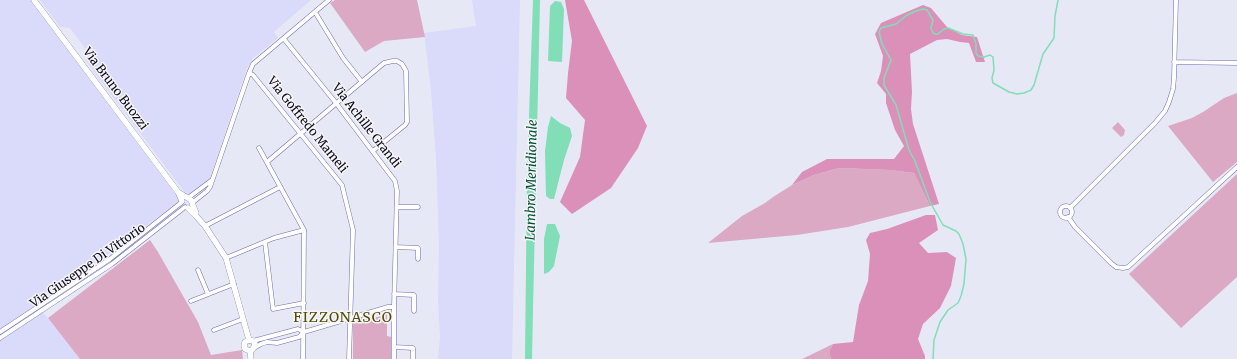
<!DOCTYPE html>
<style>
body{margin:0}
canvas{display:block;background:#e7e8f6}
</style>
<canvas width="1237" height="359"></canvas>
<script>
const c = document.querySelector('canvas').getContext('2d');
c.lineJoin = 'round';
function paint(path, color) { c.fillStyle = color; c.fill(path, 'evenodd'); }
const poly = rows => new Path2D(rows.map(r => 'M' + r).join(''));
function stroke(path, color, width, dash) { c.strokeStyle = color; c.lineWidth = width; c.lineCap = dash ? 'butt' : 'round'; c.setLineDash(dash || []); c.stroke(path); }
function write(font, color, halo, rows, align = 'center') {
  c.font = font + ' Merriweather,serif'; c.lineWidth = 3; c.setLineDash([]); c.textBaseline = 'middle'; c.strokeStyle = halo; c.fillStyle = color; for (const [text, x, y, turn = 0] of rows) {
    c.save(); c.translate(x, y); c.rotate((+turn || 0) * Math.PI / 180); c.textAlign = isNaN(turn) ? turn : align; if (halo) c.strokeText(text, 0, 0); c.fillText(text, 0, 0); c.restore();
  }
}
paint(poly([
 [0,0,31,0,178,198,179,201,109,254,36,303,80,359,0,359],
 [40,0,311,0,274,32,278,38,253,58,247,68,210,178,190,194,186,194,86,61,87,51,70,28,60,27],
 [472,0,520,0,512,359,438,359,440,337,438,300,439,247,436,158,431,90,424,33,476,26]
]), '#dadafa');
paint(poly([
 [335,0,417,0,425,37,384,41,365,52,330,3],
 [1237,93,1237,162,1213,182,1168,126,1192,118,1203,112,1224,98],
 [1118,122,1125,130,1124,135,1121,137,1112,128],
 [839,168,890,170,914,173,930,206,848,227,797,235,708,243,742,216,765,203,773,197,792,185,814,175],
 [1237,174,1237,277,1181,328,1129,274],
 [150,240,158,252,198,322,211,355,242,350,243,359,80,359,48,318],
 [387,314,387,336,391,337,391,359,353,359,353,322,354,320,366,316,368,320],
 [833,344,829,352,831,359,802,359]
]), '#dba9c4');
paint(poly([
 [565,0,584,0,647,126,638,148,611,188,572,214,560,202,580,157,585,120,566,98,568,73,572,41],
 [923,5,931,8,947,27,962,35,977,37,985,62,976,62,969,43,960,42,947,39,937,40,910,54,912,92,911,109,913,124,939,204,930,206,914,173,890,170,839,168,814,175,792,185,802,172,827,159,894,159,904,146,895,130,886,103,886,94,877,83,881,71,883,56,875,34,881,23],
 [926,215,935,215,938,230,919,243,928,253,947,252,956,258,951,286,940,308,923,324,918,339,925,356,925,359,831,359,829,352,833,344,853,342,859,305,868,281,870,254,866,240,870,233,887,229]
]), '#db90ba');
paint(poly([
 [533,0,540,0,533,310,532,359,525,359,527,174],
 [555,1,561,2,564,9,562,62,548,61,550,6],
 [551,116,560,123,570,128,572,136,564,160,554,199,550,199,546,196,545,151,548,127],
 [547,224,555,224,560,236,554,266,549,272,544,274,544,239]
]), '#81deb7');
stroke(poly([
 [933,359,934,340,940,322,948,310,958,303,961,296,964,284,966,259,963,244,959,234,956,231,943,225,930,202,915,161,909,150,896,105,884,85,884,78,891,60,882,44,879,32,881,28,896,24,907,15,916,11,923,9,927,10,933,20,931,28,933,33,935,34,938,34,944,29,948,28,963,34,973,35,976,44,976,53,978,56,984,57,990,55,993,57,994,70,992,78,993,83,1009,92,1017,94,1024,93,1031,90,1034,85,1043,54,1054,38,1055,16,1058,0]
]), '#81deb7', 1.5);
const minor = poly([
 [315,12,343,58,362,82],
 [284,39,336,103,395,181,397,191,394,307,394,359],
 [1174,62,1237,63],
 [249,73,253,75,342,185,353,230,349,359],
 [259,148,304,230,303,359],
 [267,162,384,63,393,61,397,61,402,64,406,71,407,122,405,125,373,151],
 [188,198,212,180],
 [192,203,207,191,210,187,249,73,253,64,329,0],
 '1060 212a6 6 0 1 1 12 0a6 6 0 1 1-12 0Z',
 [397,207,418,207],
 [1070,208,1155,123,1165,111,1169,102,1173,89,1174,78,1176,0],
 [1068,217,1075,227,1111,263,1116,267,1123,268,1128,267,1237,167],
 [205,226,280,187],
 [265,242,273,309,304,303],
 [396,247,418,248,418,259],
 [226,258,274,238,304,230],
 [198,270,208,294],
 [394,294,414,295,414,311],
 [191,301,234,284],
 [214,330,243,319],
 [0,332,110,259,182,202],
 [304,332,388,307,394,307],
 [0,338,112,264,185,207],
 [253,341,298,329,304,332,299,337,277,343,267,342,261,344,254,348],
 [394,347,413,348,413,359]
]);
const secondary = poly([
 [34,0,178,192,182,201],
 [178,192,191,200,196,213],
 [188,208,196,216,205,226,226,258,249,340,253,341,255,344,253,349,250,351],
 [249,340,245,342,244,346,245,349,250,351],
 [250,351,251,359]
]);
stroke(minor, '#6f6cac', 5);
stroke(secondary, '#6f6cac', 6);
stroke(minor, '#fff', 4);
stroke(secondary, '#fff', 5.5);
write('12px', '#0a071e', '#f6f6f6', [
 ["Via Bruno Buozzi",115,89,53],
 ["Via Goffredo Mameli",307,125,51],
 ["Via Achille Grandi",366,126,52],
 ["Via Giuseppe Di Vittorio",88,266,-35]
]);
write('italic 13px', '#005139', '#f6f6f6', [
 ["Lambro Meridionale",532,180,-89]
]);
c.letterSpacing = '1px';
write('14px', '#4e4a09', '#f6f6f6', [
 ["FIZZONASCO",343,318]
]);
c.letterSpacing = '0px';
</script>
